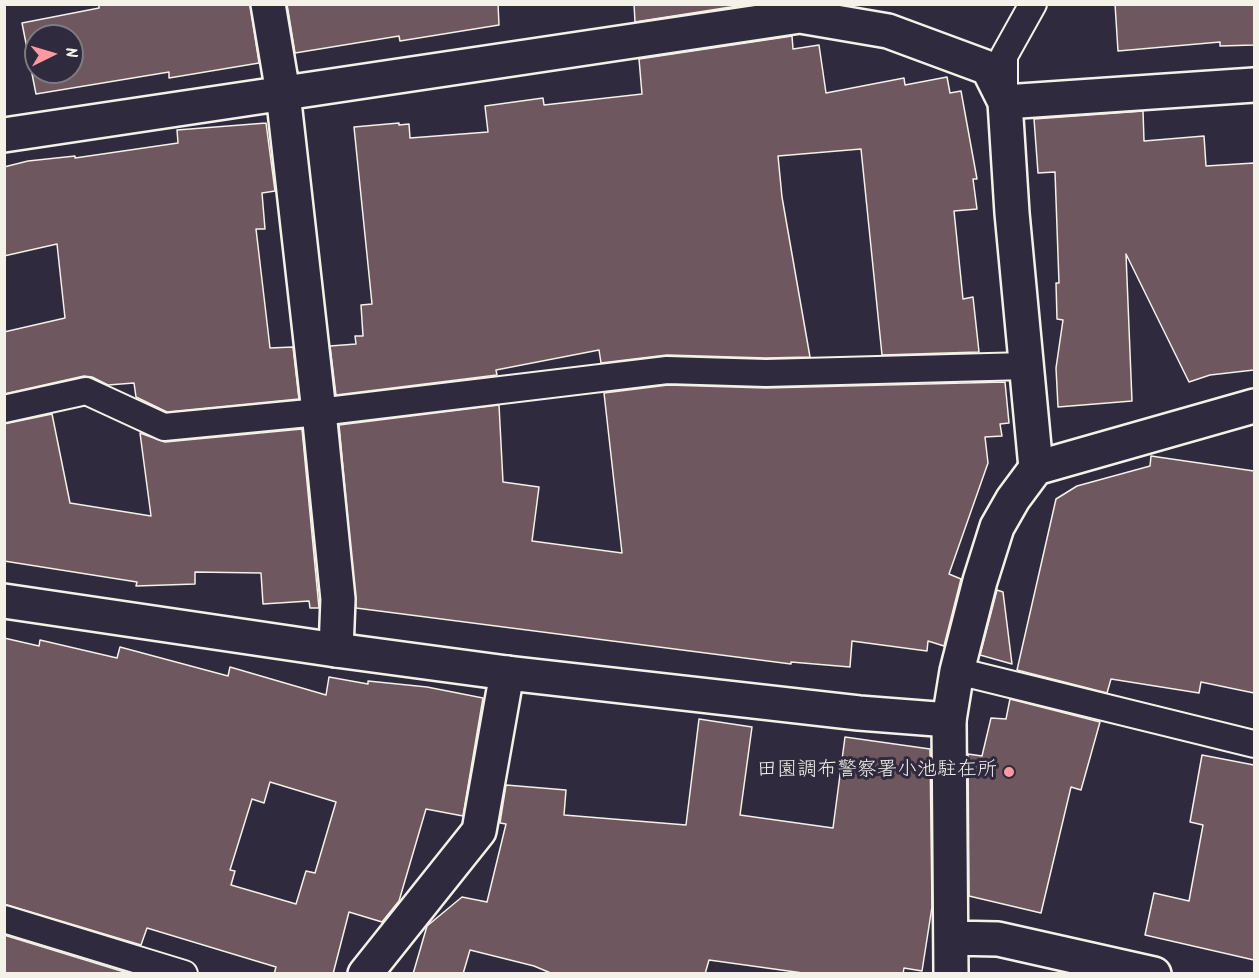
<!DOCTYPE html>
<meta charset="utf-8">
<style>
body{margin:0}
#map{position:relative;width:1259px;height:978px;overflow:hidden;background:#2f2a3d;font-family:Kalam,sans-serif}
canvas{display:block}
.frame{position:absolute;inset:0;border:6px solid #f4f1e8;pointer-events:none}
.north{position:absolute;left:24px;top:24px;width:60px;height:60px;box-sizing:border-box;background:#2f2a3d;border:2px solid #7e7a81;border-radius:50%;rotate:85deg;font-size:16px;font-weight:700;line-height:24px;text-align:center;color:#f4f1e8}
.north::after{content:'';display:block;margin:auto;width:21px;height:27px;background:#ff9aa2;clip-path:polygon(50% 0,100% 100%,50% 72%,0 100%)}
</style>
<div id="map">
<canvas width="1259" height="978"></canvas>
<div class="frame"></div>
<div class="north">N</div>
</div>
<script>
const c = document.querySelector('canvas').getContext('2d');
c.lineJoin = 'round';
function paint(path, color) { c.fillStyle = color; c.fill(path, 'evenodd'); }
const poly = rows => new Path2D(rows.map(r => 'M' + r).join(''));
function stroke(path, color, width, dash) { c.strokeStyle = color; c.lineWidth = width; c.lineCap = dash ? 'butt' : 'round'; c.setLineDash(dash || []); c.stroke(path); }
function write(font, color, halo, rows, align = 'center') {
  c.font = font + ' Kalam,"Klee One",sans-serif'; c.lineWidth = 6; c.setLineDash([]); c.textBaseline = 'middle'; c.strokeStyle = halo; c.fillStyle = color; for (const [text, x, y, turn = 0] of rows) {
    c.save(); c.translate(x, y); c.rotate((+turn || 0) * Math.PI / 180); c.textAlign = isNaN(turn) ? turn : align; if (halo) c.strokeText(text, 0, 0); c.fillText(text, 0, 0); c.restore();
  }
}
const building = poly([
 [99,4,250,4,259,63,169,78,169,72,36,94,22,23,99,8,99,4],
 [36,36,72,36,72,72,36,72,36,36],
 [287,4,498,4,499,25,400,41,399,36,295,53,287,4],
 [634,4,750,4,635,22,634,4],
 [1115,4,1254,4,1254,45,1220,46,1220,42,1118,51,1115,4],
 [792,36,793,49,819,45,826,93,904,78,905,85,947,77,950,93,961,91,977,179,973,179,977,209,954,211,963,299,973,297,979,352,882,355,861,149,778,156,782,197,810,357,766,358,667,355,601,363,599,350,496,370,497,375,336,395,330,346,356,344,355,336,363,336,361,305,372,304,354,127,399,123,399,125,409,124,410,138,488,132,485,106,543,98,544,105,642,94,639,59,792,36],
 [1143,111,1144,141,1204,136,1206,166,1254,163,1254,370,1210,375,1189,382,1126,254,1132,401,1058,407,1056,368,1063,320,1057,319,1056,283,1059,283,1055,172,1038,173,1034,119,1143,111],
 [266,123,275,191,262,193,265,229,256,229,270,348,293,347,299,399,167,412,136,397,134,383,108,385,92,377,84,376,4,394,4,332,65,318,57,244,4,256,4,167,28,161,75,156,75,158,178,143,177,130,266,123],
 [1005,382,1009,423,1000,424,1002,436,985,437,988,463,949,574,961,579,944,646,928,641,927,651,852,641,850,667,791,662,791,664,356,608,339,425,499,405,503,482,539,487,532,541,622,553,604,393,668,385,766,388,1005,382],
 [52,414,70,503,151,516,140,433,165,442,302,429,319,608,310,608,309,601,263,604,261,573,195,572,195,584,136,586,137,582,4,561,4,424,52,414],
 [1151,456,1254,471,1254,693,1201,682,1199,693,1111,679,1107,693,1017,670,1056,499,1077,486,1150,466,1151,456],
 [997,590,1003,592,1012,664,980,655,997,590],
 [4,638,39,646,40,640,117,658,120,647,228,676,230,667,326,695,329,677,368,684,368,681,427,687,483,698,463,816,426,809,399,901,382,922,349,912,333,974,274,974,276,967,147,928,141,945,4,904,4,638],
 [270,782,336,802,315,873,306,871,296,904,231,885,235,871,230,870,252,799,264,803,270,782],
 [1010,699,1100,722,1081,790,1071,787,1041,913,969,896,968,754,982,756,991,718,1006,719,1010,699],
 [699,719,752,727,740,815,833,828,845,737,930,749,932,907,922,971,904,968,903,974,810,974,709,960,705,974,553,974,534,966,470,950,463,974,413,974,427,926,462,897,487,902,506,824,500,823,506,785,566,790,564,815,686,825,699,719],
 [1202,755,1254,765,1254,960,1145,935,1154,893,1189,901,1203,825,1190,822,1202,755],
 [4,935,131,974,4,974,4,935]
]);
paint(building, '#6e575f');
stroke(building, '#f4f1e8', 1.5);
const service = poly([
 [1004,95,1004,56,1033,4],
 [4,409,86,391,164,427,319,412,667,370,766,373,1026,366],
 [957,671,1254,744],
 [4,919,184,974]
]);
const minor = poly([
 [268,4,283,93,319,412,338,599,336,650],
 [1005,102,1254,85],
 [4,135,800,16,888,31,988,68,1005,102,1012,213,1036,468],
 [949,720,951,974],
 [951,938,998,939,1154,974],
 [365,974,479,831,507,673]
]);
const tertiary = poly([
 [4,601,336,650,507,673,859,713,949,720,957,671,980,581,997,527,1013,499,1036,468,1254,406]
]);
stroke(service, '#f4f1e8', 30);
stroke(minor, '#f4f1e8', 38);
stroke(tertiary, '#f4f1e8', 38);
stroke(service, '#2f2a3d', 26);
stroke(minor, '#2f2a3d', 33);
stroke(tertiary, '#2f2a3d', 33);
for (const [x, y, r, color] of [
 [1009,772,6,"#ff9aa2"]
]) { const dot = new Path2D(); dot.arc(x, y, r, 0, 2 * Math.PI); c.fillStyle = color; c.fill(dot); stroke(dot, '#2f2a3d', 2); }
write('20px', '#f4f1e8', '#2f2a3d', [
 ["田園調布警察署小池駐在所",997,772]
], 'right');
</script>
